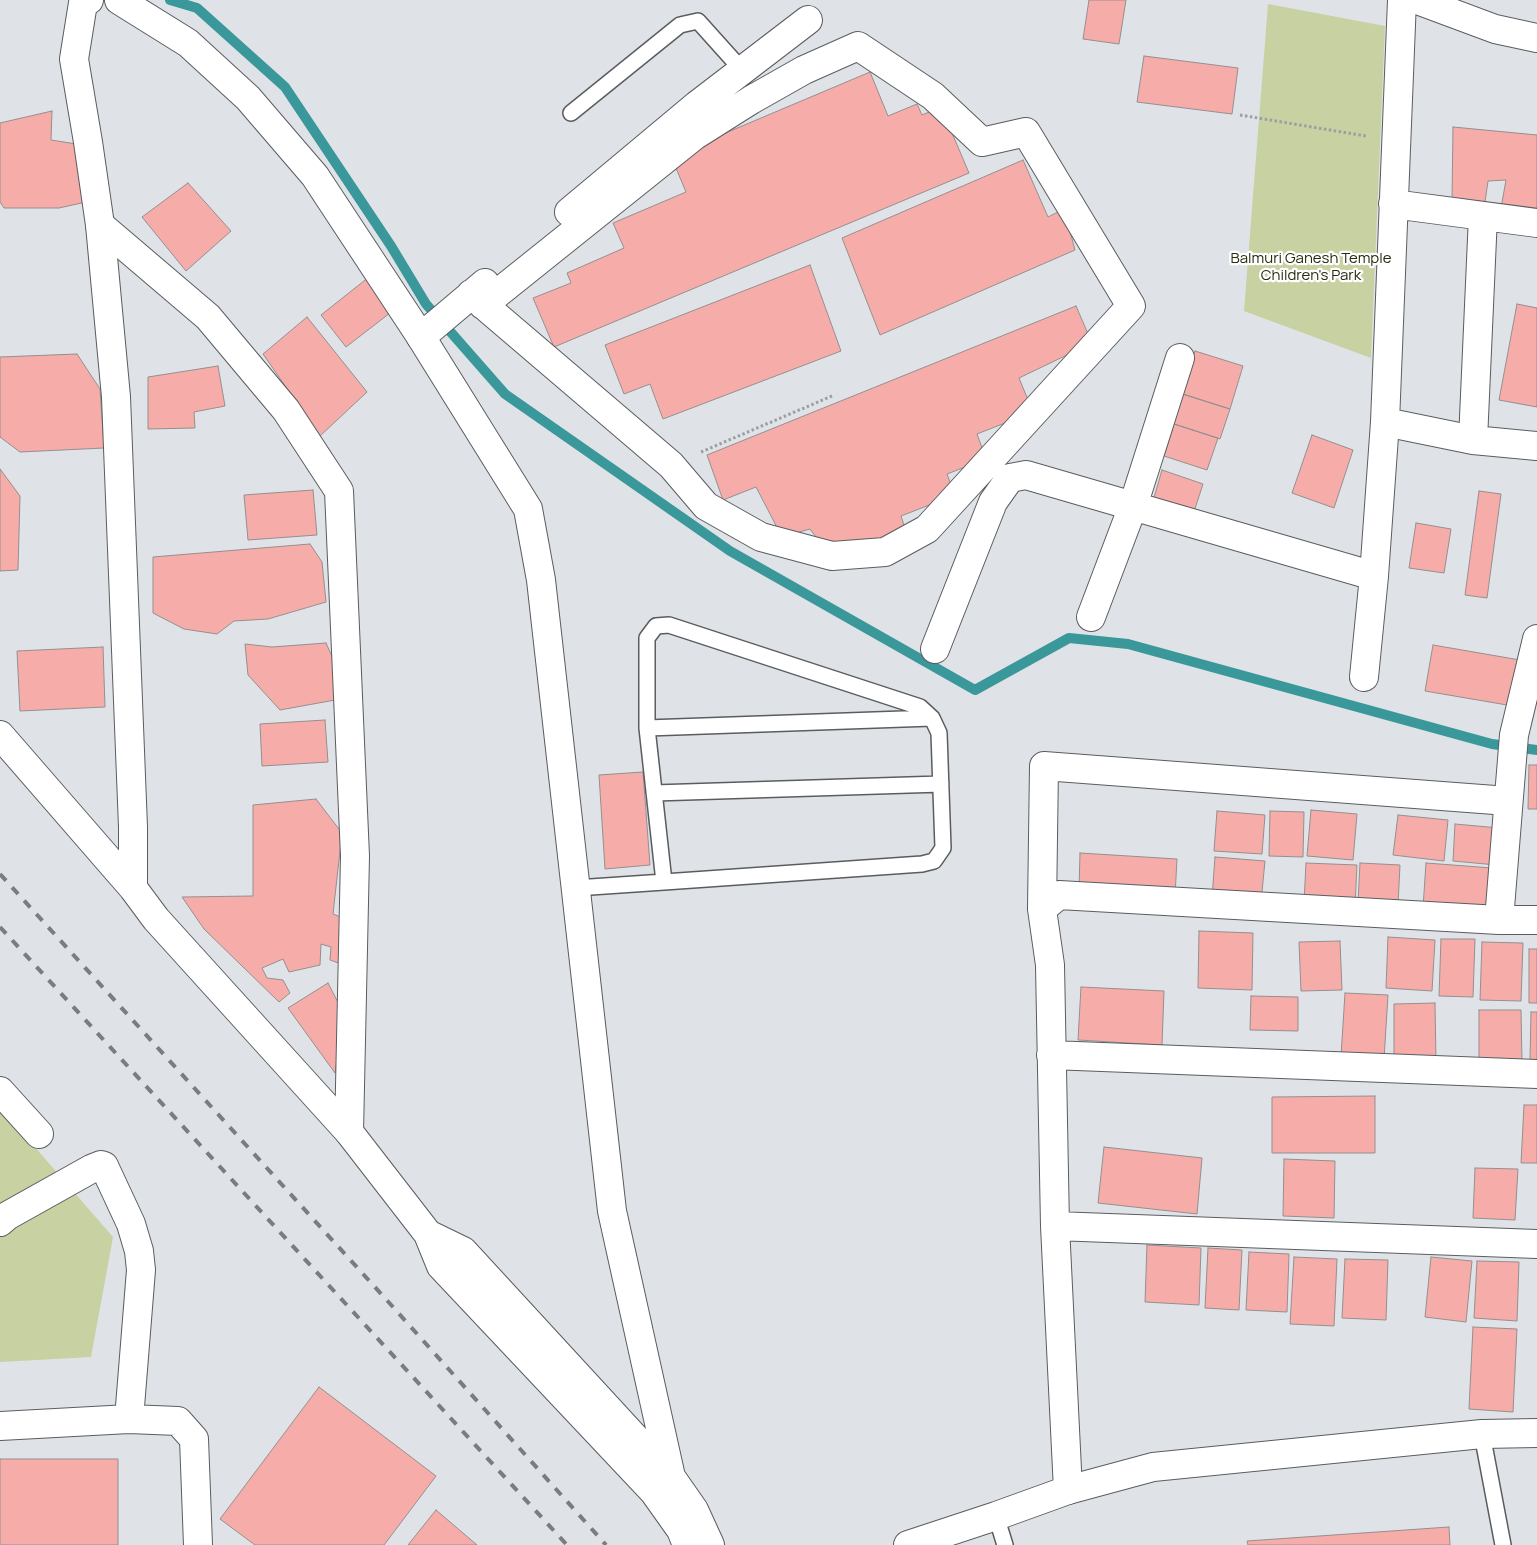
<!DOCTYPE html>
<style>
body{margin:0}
canvas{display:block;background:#dfe2e6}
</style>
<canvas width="1537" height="1545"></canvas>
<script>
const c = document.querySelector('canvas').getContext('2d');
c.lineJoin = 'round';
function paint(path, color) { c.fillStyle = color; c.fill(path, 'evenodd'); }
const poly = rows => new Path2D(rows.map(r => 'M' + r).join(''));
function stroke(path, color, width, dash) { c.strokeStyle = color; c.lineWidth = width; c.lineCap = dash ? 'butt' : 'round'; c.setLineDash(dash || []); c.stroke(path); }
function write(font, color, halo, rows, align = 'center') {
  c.font = font + ' Manrope,sans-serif'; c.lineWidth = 4.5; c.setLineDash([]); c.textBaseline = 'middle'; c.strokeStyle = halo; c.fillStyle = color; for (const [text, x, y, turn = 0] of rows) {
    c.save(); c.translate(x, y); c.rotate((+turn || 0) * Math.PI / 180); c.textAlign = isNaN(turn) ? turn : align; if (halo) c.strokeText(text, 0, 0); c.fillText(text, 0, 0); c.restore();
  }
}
paint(poly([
 [1268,4,1385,26,1371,358,1244,311],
 [0,1107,113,1237,91,1357,0,1362]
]), '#c8d1a1');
stroke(poly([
 [170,0,197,8,285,87,391,246,426,304,505,394,730,551,975,690,1069,638,1128,644,1492,744,1537,750]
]), '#3a989a', 10);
const building = poly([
 [1089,0,1126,0,1119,44,1083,39,1089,0],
 [1144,56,1238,68,1232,114,1137,102,1144,56],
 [870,72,888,116,917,104,922,115,941,107,969,173,554,347,533,298,571,283,567,273,624,248,613,223,686,192,671,156,870,72],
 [52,111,51,140,83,145,86,202,59,208,4,208,0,202,0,123,52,111],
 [1453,127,1537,135,1537,212,1501,208,1506,180,1488,181,1485,202,1452,198,1453,127],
 [1023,160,1048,217,1064,209,1075,250,880,335,842,238,1023,160],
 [188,183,231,231,186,271,142,217,188,183],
 [810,265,841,351,663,419,650,384,624,394,605,345,810,265],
 [374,273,399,306,346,347,321,315,374,273],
 [1517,304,1537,308,1537,407,1499,400,1517,304],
 [1076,306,1092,343,1019,378,1033,412,977,434,986,459,947,474,955,495,901,516,907,534,825,549,810,529,782,537,756,487,723,500,707,455,1076,306],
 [307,317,367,392,320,436,263,354,307,317],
 [1195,351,1243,366,1230,409,1182,394,1195,351],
 [77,354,100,389,104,448,20,452,0,437,0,357,77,354],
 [218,366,225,406,194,412,195,428,148,429,148,377,218,366],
 [1183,394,1230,409,1220,439,1174,424,1183,394],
 [1174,424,1218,438,1207,470,1164,456,1174,424],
 [1312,435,1353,450,1334,508,1292,493,1312,435],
 [0,469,20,496,18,570,0,571,0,469],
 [1162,470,1203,484,1191,521,1151,508,1162,470],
 [313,490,317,535,248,540,244,495,313,490],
 [1479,491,1501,494,1487,598,1465,595,1479,491],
 [1416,523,1451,529,1444,573,1409,568,1416,523],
 [310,544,322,562,326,602,268,619,234,621,217,634,184,629,153,613,153,557,310,544],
 [326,643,335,663,335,700,280,710,248,675,245,644,272,647,326,643],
 [1433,645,1520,660,1513,706,1425,691,1433,645],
 [103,647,105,707,20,711,17,651,103,647],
 [325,720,328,762,262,766,260,724,325,720],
 [1529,765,1537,765,1537,809,1528,809,1529,765],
 [643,772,650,865,605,869,599,775,643,772],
 [316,799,342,833,333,914,343,918,344,965,330,960,331,947,321,944,320,965,289,972,283,959,262,968,267,978,283,980,290,993,279,1002,204,929,182,897,253,896,253,805,316,799],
 [1311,810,1357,814,1353,860,1307,856,1311,810],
 [1217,811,1265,815,1262,854,1214,851,1217,811],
 [1270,811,1304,812,1303,857,1269,856,1270,811],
 [1398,815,1448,820,1444,861,1393,855,1398,815],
 [1455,824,1499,828,1496,865,1453,861,1455,824],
 [1080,853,1177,859,1175,896,1079,891,1080,853],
 [1215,857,1265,861,1261,902,1212,898,1215,857],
 [1306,863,1357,865,1355,906,1304,903,1306,863],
 [1360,863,1400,865,1398,905,1358,903,1360,863],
 [1426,863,1492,868,1488,914,1423,908,1426,863],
 [1199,931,1253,933,1252,990,1198,988,1199,931],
 [1388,937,1435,940,1432,991,1386,988,1388,937],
 [1441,939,1475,939,1473,997,1439,996,1441,939],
 [1340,941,1342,990,1301,991,1299,942,1340,941],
 [1482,942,1523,943,1521,1001,1480,1000,1482,942],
 [1529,949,1537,949,1537,1003,1529,1003,1529,949],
 [328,983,344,1014,335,1073,288,1008,328,983],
 [1081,987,1164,991,1162,1045,1078,1040,1081,987],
 [1345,993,1388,995,1384,1059,1341,1056,1345,993],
 [1251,996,1298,997,1298,1031,1250,1030,1251,996],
 [1435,1003,1436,1062,1394,1063,1394,1004,1435,1003],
 [1479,1010,1521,1010,1522,1061,1479,1061,1479,1010],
 [1531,1012,1537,1012,1537,1060,1530,1060,1531,1012],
 [1375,1096,1375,1153,1272,1153,1272,1097,1375,1096],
 [1524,1105,1537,1105,1537,1163,1521,1163,1524,1105],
 [1104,1147,1202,1158,1197,1214,1098,1203,1104,1147],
 [1284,1159,1335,1161,1334,1218,1283,1216,1284,1159],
 [1475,1168,1518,1169,1515,1220,1473,1218,1475,1168],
 [1147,1245,1201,1248,1199,1305,1145,1302,1147,1245],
 [1208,1248,1242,1250,1239,1310,1205,1308,1208,1248],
 [1249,1252,1289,1254,1287,1312,1246,1310,1249,1252],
 [1294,1257,1337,1259,1334,1326,1290,1324,1294,1257],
 [1431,1257,1472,1261,1466,1322,1425,1317,1431,1257],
 [1345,1259,1388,1260,1386,1320,1342,1318,1345,1259],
 [1477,1261,1519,1262,1517,1321,1474,1318,1477,1261],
 [1473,1327,1517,1329,1513,1412,1469,1409,1473,1327],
 [319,1387,436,1476,384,1545,255,1545,220,1519,319,1387],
 [0,1459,118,1459,118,1545,0,1545,0,1459],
 [436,1510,477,1545,408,1545,436,1510],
 [1449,1527,1450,1545,1248,1545,1247,1541,1449,1527]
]);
paint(building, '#f6adaa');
stroke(building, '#948f8f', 1);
const service = poly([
 [571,113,680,25,698,21,742,70],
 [647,728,932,718],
 [654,793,941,784],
 [576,888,664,882,922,864,934,861,943,848,939,733,932,718,920,707,669,625,656,626,647,638,647,728,664,882],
 [1482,1434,1503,1545],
 [996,1516,1005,1545]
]);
const minor = poly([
 [1393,204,1537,223],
 [569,212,697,105,808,20],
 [1483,216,1473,440,1537,446],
 [100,225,208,317,286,410,339,491,355,856,349,1132],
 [471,294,480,302,671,465,706,506,761,537,832,556,885,552,927,529,1131,306,1026,132,982,142,933,96,858,46,804,70,751,100,694,136,483,305],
 [421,337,485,283],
 [1385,422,1473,440],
 [1091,617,1133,506,1180,358],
 [935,649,993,502,1010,478,1026,475,1374,576,1385,422,1402,0],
 [1364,677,1374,576],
 [1042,909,1044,766,1508,801],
 [1499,920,1514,735,1537,639],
 [1051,1055,1537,1074],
 [0,1091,39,1134],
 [0,1222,7,1216,91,1169,101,1165,104,1166,131,1224,139,1251,141,1270,129,1419],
 [1055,1226,1537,1244],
 [0,1426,129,1419,178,1421,194,1439,198,1545],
 [1068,1490,1055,1226,1050,965,1042,909,1059,895,1499,920,1537,920]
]);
const tertiary = poly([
 [89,0,83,3,74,59,88,142,100,225,116,397,133,827,133,888,156,919,349,1132,428,1234,441,1266,654,1492,681,1530,687,1545],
 [119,0,188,43,248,98,315,176,421,337,528,509,541,580,612,1211,671,1477],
 [1417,0,1495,29,1537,38],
 [0,735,133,888],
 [428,1234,463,1251,671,1477,694,1510,710,1545],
 [908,1545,996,1516,1068,1490,1153,1467,1482,1434,1537,1433]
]);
stroke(service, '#5a5d60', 18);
stroke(minor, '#5a5d60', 30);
stroke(tertiary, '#5a5d60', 30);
stroke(poly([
 [1240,115,1366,136],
 [701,452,832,396]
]), '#9c9fa1', 3, [2.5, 2.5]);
stroke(service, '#fff', 15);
stroke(minor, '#fff', 28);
stroke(tertiary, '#fff', 28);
stroke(poly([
 [0,874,393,1307,606,1545],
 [0,927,567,1545]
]), '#7a7c7e', 4, [9, 9]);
write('15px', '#282c0f', '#fff', [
 ["Balmuri Ganesh Temple",1311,259],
 ["Children's Park",1311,276]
]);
</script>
